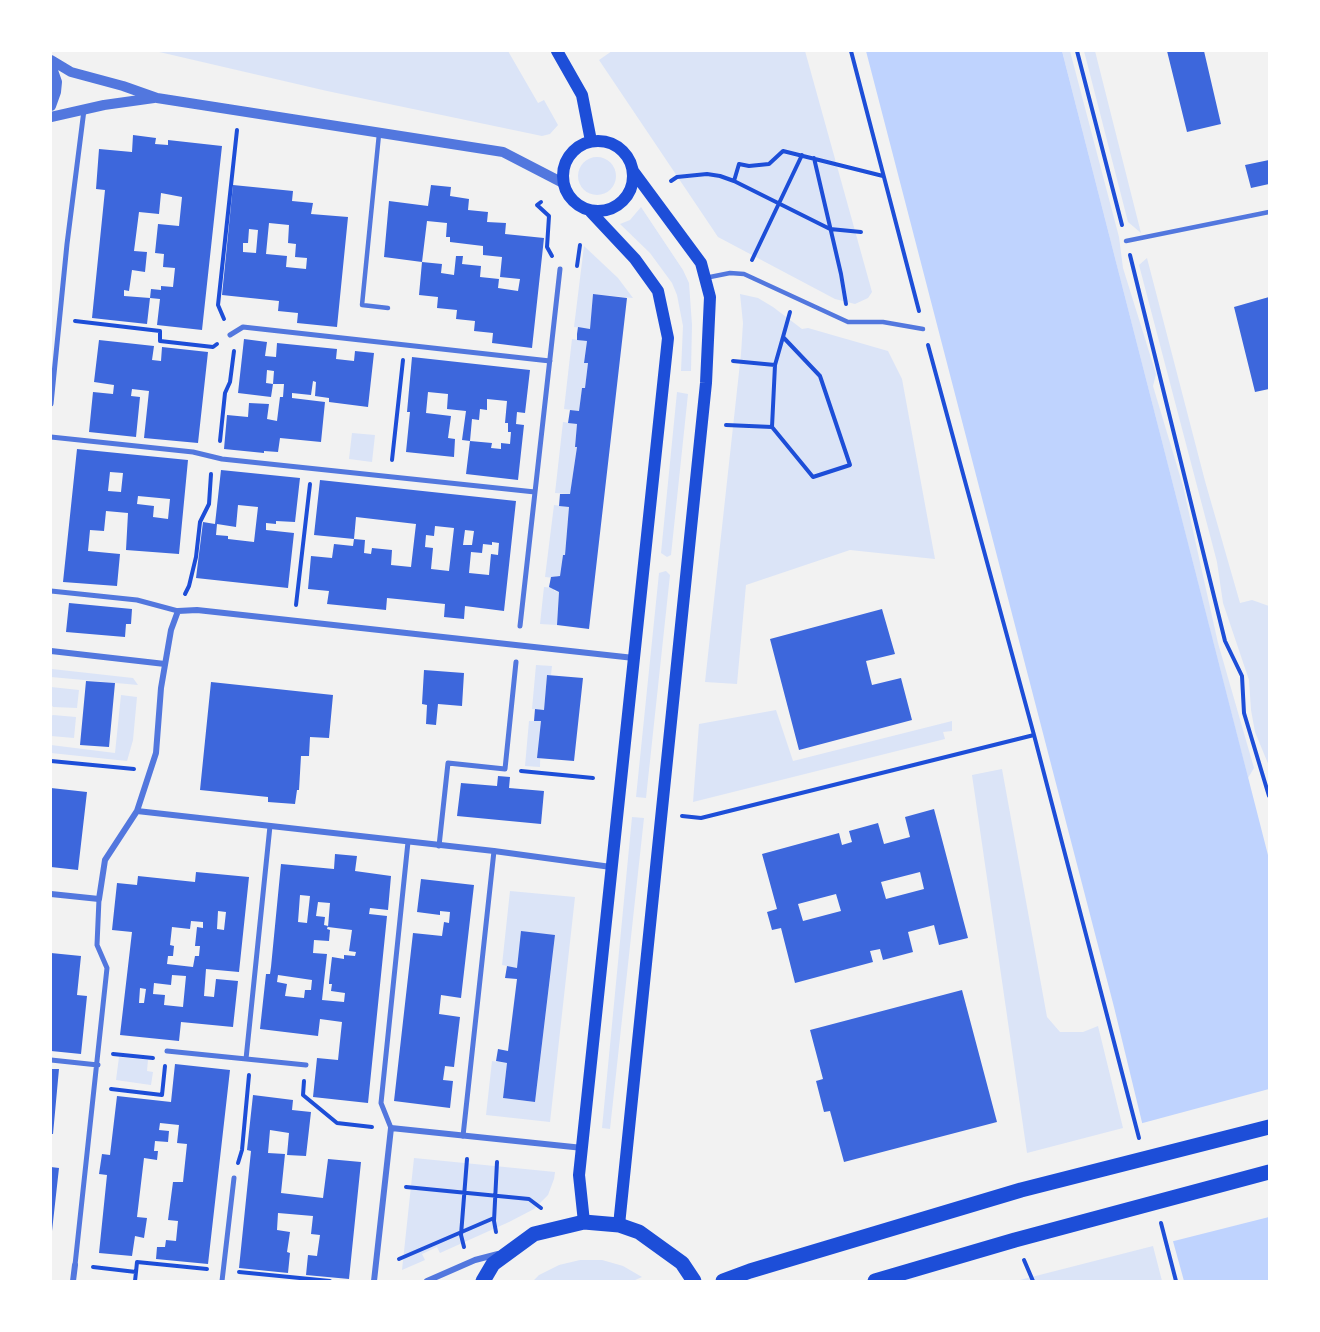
<!DOCTYPE html>
<style>
body{margin:0}
#map{position:relative;width:1320px;height:1332px;overflow:hidden;background:#f2f2f2;font-family:Poppins,sans-serif}
canvas{display:block}
.frame{position:absolute;inset:0;border:52px solid #fff;pointer-events:none}
</style>
<div id="map">
<canvas width="1320" height="1332"></canvas>
<div class="frame"></div>
</div>
<script>
const c = document.querySelector('canvas').getContext('2d');
c.lineJoin = 'round';
function paint(path, color) { c.fillStyle = color; c.fill(path, 'evenodd'); }
const poly = rows => new Path2D(rows.map(r => 'M' + r).join(''));
function stroke(path, color, width, dash) { c.strokeStyle = color; c.lineWidth = width; c.lineCap = dash ? 'butt' : 'round'; c.setLineDash(dash || []); c.stroke(path); }
paint(poly([
 [155,51,508,51,538,103,544,100,558,125,550,134,542,136,327,91],
 [612,51,805,51,872,292,868,298,855,304,835,299,718,237,599,60],
 [1062,51,1070,51,1119,237,1123,268,1156,374,1153,386,1183,486,1218,643,1254,768,1248,778],
 [1084,51,1095,51,1141,233,1128,222],
 '578 176a19 19 0 1 1 38 0a19 19 0 1 1-38 0Z',
 [641,207,683,270,689,283,692,325,691,371,681,371,683,326,677,295,672,283,650,253,620,224,630,220],
 [584,246,618,278,633,298,593,294,590,329,574,327],
 [1147,258,1205,481,1240,603,1252,600,1269,606,1269,766,1255,732,1251,710,1249,680,1223,603,1217,562,1139,265],
 [740,294,758,298,773,307,802,329,808,328,888,351,902,379,935,559,850,550,746,585,737,684,705,682,741,354,743,323],
 [572,339,587,341,584,363,588,363,585,388,582,388,579,411,564,409],
 [677,392,688,394,671,555,667,557,661,553],
 [563,422,577,424,575,447,577,447,570,494,555,493],
 [352,433,375,435,372,462,349,459],
 [554,505,569,507,565,555,563,555,560,576,556,576,555,578,545,577],
 [666,571,670,575,646,798,636,797,659,573],
 [544,587,554,588,554,591,559,592,557,625,540,624],
 [536,665,552,666,551,675,547,675,544,710,532,709],
 [52,669,133,678,138,685,51,677],
 [51,687,79,690,77,708,53,707,51,704],
 [121,695,137,697,133,740,127,761,51,753,51,745,115,753],
 [776,710,793,761,952,721,952,731,943,732,945,739,693,802,699,724],
 [53,715,76,717,74,738,51,736,51,716],
 [529,721,541,721,540,767,525,766],
 [1002,769,1047,1017,1060,1032,1083,1032,1098,1026,1123,1128,1027,1153,972,775],
 [632,817,644,818,610,1129,602,1128],
 [510,891,575,897,550,1122,486,1115,492,1061,507,1063,503,1098,535,1102,555,936,517,968,502,965],
 [119,1057,148,1060,147,1071,153,1072,151,1085,116,1080],
 [414,1158,555,1172,554,1179,548,1195,534,1209,509,1222,440,1253,437,1247,422,1254,425,1260,402,1270],
 [1153,1246,1162,1281,1016,1281],
 [580,1260,602,1260,623,1266,642,1277,633,1281,533,1281,539,1275,559,1265]
]), '#dbe4f7');
paint(poly([
 [866,51,1062,51,1269,859,1269,1281,1184,1281,1155,1176,1114,1007]
]), '#bfd3fe');
paint(poly([
 [1269,1089,1269,1217,1170,1242,1139,1124]
]), '#f2f2f2');
paint(poly([
 [1167,51,1204,51,1221,124,1187,132],
 [133,135,156,138,155,144,168,145,168,140,222,146,202,330,157,325,160,299,150,298,151,289,161,290,161,286,173,287,175,268,163,267,164,254,155,253,158,224,179,226,182,197,161,193,159,214,139,212,134,251,147,252,145,272,132,270,129,291,124,290,124,296,150,298,147,324,92,318,105,190,96,189,99,149,132,152],
 [1269,160,1269,184,1251,188,1245,165],
 [233,185,293,191,292,201,313,203,311,214,348,217,337,327,297,323,298,313,278,311,279,301,222,295],
 [269,223,289,225,288,243,296,244,295,257,307,258,306,269,286,267,287,256,266,254],
 [249,229,258,230,256,253,243,252,243,243,248,243],
 [431,185,451,187,450,196,469,199,468,210,488,212,487,222,506,223,505,234,544,238,532,348,492,343,493,333,474,331,475,321,456,319,457,310,437,308,438,297,419,295,422,262,442,264,441,273,454,275,456,256,463,256,462,264,481,266,480,277,499,279,498,288,518,291,520,279,500,277,502,257,483,255,483,246,450,242,450,237,446,237,447,223,427,221,422,262,384,257,389,201,428,206],
 [593,294,627,298,589,629,557,625,559,592,549,587,551,577,560,576,563,555,565,555,569,507,559,506,560,494,570,494,577,447,575,447,577,424,568,423,570,410,579,411,582,388,585,388,588,363,584,363,587,341,577,340,577,334,578,327,590,329],
 [1269,297,1269,389,1255,392,1234,307],
 [244,339,267,342,265,356,276,357,277,343,337,349,336,359,354,361,355,351,374,353,368,407,329,402,329,398,315,396,316,382,313,381,311,395,292,393,292,398,325,402,321,442,280,438,278,452,264,451,264,453,224,449,227,415,248,417,249,403,269,404,267,419,277,421,280,397,283,397,284,384,273,384,274,371,267,370,266,383,273,384,271,397,238,393],
 [99,340,154,346,152,360,161,361,162,347,208,352,198,443,144,438,149,391,132,389,131,396,140,397,136,437,89,432,93,392,113,394,114,385,94,382],
 [412,357,530,370,525,413,517,412,516,424,524,425,518,480,466,474,470,441,492,443,491,448,501,449,501,443,510,444,511,432,508,432,508,423,505,423,507,401,487,399,487,410,480,409,479,420,472,419,470,441,462,440,466,411,447,409,448,394,428,392,426,413,451,416,448,438,455,439,454,457,406,452,410,412,407,412],
 [77,449,188,460,179,554,126,550,128,513,106,511,104,531,90,530,88,551,120,554,117,586,63,582],
 [110,472,123,473,121,492,108,491],
 [138,496,170,499,168,519,153,517,154,506,137,504],
 [221,470,300,478,295,522,276,521,276,524,266,523,266,530,294,533,288,588,196,578,203,522,215,524],
 [238,505,258,507,254,542,228,539,228,536,216,535,217,524,236,527],
 [320,480,516,501,504,611,465,606,464,619,444,617,445,604,407,600,387,598,386,610,327,604,329,591,308,589,311,556,332,558,334,544,353,546,354,539,314,535],
 [356,517,416,524,411,567,391,565,392,550,372,548,371,554,364,553,365,540,354,539],
 [435,526,454,528,449,571,431,569,433,548,425,547,426,535,434,536],
 [465,530,474,531,472,545,463,545],
 [492,542,499,543,498,555,491,554,489,575,469,573,471,552,482,553,483,544,492,545],
 [69,603,132,609,131,624,126,624,125,637,66,632],
 [882,609,895,654,866,661,872,685,901,678,912,720,799,750,770,639],
 [424,670,464,673,462,706,438,704,436,725,426,724,427,705,422,704],
 [547,675,583,678,574,761,537,758,541,721,534,721,535,709,544,710],
 [86,681,115,683,109,747,80,745],
 [211,682,333,695,329,738,310,737,309,756,301,756,299,790,297,790,295,804,268,802,268,797,200,790],
 [498,776,510,777,509,788,544,791,541,824,457,816,461,783,497,786],
 [51,788,87,792,78,870,51,867],
 [934,809,968,938,939,945,934,925,908,932,913,952,883,960,880,949,870,951,873,962,795,983,781,928,772,930,767,912,777,909,762,854,839,833,842,845,852,842,849,831,878,823,884,844,910,837,905,817],
 [920,872,924,889,886,899,881,882],
 [836,894,841,911,803,921,798,904],
 [335,854,357,856,355,871,391,876,388,910,370,908,369,914,387,916,368,1103,313,1097,317,1058,338,1060,342,1022,320,1019,318,1036,260,1029,266,974,270,974,271,967,281,864,334,869],
 [300,895,310,896,307,923,298,922],
 [318,902,330,903,328,927,352,930,349,951,356,952,355,956,344,955,344,959,332,957,329,982,329,984,332,984,331,991,345,993,344,1002,322,1000,327,954,313,953,314,940,329,941,330,930,327,929,328,926,324,925,325,917,316,916],
 [278,975,312,980,311,990,305,990,304,998,285,996,287,984,277,982],
 [196,872,249,877,239,972,206,969,204,996,214,997,216,979,238,981,233,1027,181,1022,179,1041,120,1035,132,932,112,930,117,883,137,885,138,876,195,882],
 [218,911,226,912,224,930,217,929],
 [191,921,203,922,203,928,197,927,195,946,200,946,199,956,195,956,193,967,167,964,168,956,173,956,174,946,170,945,172,927,190,929],
 [172,975,186,976,183,1007,164,1005,165,995,153,994,154,983,171,985],
 [140,988,146,989,144,1003,139,1003],
 [421,879,474,885,461,998,441,995,439,1014,460,1017,454,1067,445,1066,443,1080,453,1081,450,1108,394,1101,413,933,442,936,444,922,449,923,450,912,440,911,440,915,417,912],
 [521,931,555,935,535,1102,503,1098,507,1063,496,1061,498,1049,508,1051,517,979,505,978,507,966,517,968],
 [51,953,81,956,77,995,87,996,81,1054,51,1051],
 [962,990,997,1122,844,1162,830,1111,824,1112,816,1081,823,1079,810,1030],
 [175,1064,230,1070,208,1264,156,1259,157,1247,165,1247,166,1240,176,1241,178,1221,168,1220,173,1182,183,1182,187,1144,177,1143,179,1125,160,1123,159,1130,169,1131,168,1142,155,1141,154,1151,158,1151,157,1160,144,1158,137,1217,147,1218,144,1238,135,1236,132,1256,99,1253,107,1175,99,1174,102,1154,110,1155,117,1096,171,1102],
 [51,1069,59,1069,53,1134,51,1134],
 [253,1095,293,1100,292,1110,311,1112,306,1156,287,1155,289,1133,270,1130,268,1153,285,1154,281,1193,323,1198,328,1159,361,1162,349,1279,306,1275,308,1255,317,1256,320,1235,311,1234,313,1216,278,1213,277,1230,290,1232,287,1252,290,1253,288,1273,239,1268,251,1151,247,1150],
 [51,1167,59,1168,52,1231,51,1231]
]), '#3d67dc');
stroke(poly([
 [851,51,919,311],
 [1077,51,1122,225],
 [814,158,841,274,846,304],
 [671,181,677,177,707,174,720,176,734,181,830,229,861,232],
 [734,181,739,164,749,166,769,164,783,151,883,176],
 [541,202,537,205,549,216,547,247,552,256],
 [1130,255,1225,641,1242,676,1244,713,1269,796],
 [752,260,802,155],
 [577,266,580,245],
 [224,319,218,305,237,130],
 [75,321,160,331,160,341,213,347,217,344],
 [783,337,820,376,850,465,813,477,772,427,775,365,783,337,790,312],
 [928,345,1034,735,1139,1138],
 [733,361,775,365],
 [726,425,772,427],
 [220,441,225,393,230,382,234,351],
 [392,460,403,360],
 [185,594,189,586,196,557,200,522,209,504,211,474],
 [296,605,310,484],
 [51,761,134,769],
 [521,771,593,778],
 [682,816,701,818,1034,735],
 [113,1054,153,1058],
 [304,1081,303,1095,337,1123,372,1127],
 [111,1089,162,1095,165,1066],
 [238,1163,242,1150,249,1075],
 [406,1187,529,1199,541,1208],
 [1161,1223,1176,1281],
 [496,1232,494,1221,497,1162],
 [464,1247,461,1235,467,1159],
 [399,1259,494,1218],
 [1024,1260,1033,1281],
 [93,1267,136,1272,137,1262,207,1269],
 [239,1272,330,1281],
 [135,1281,136,1272]
]), '#1d4ed8', 4);
stroke(poly([
 [379,134,362,305,388,308],
 [1126,241,1269,212],
 [705,278,730,273,744,274,848,322,883,322,923,329]
]), '#5277de', 4.5);
stroke(poly([
 [230,335,243,327,550,361],
 [51,404,67,244,84,110],
 [51,437,193,452,222,459,535,492],
 [51,591,137,600,178,611],
 [520,626,560,269],
 [439,846,448,763,505,769,516,662],
 [167,1051,306,1065],
 [246,1059,270,826],
 [51,1060,98,1065],
 [391,1128,381,1103,408,842],
 [463,1136,494,851],
 [75,1265,107,968,97,945,99,899],
 [222,1281,234,1178]
]), '#5277de', 5);
stroke(poly([
 [51,651,165,664],
 [137,811,494,851,611,867],
 [51,894,99,899,105,860,137,811,156,753,161,688,171,630,178,611,197,610,634,658],
 [73,1281,75,1265],
 [374,1281,391,1128,583,1148],
 [427,1281,475,1260,498,1254]
]), '#5277de', 6);
stroke(poly([
 [51,60,71,72,123,86,157,98,503,152,563,183],
 [51,65,57,82,56,92,51,106],
 [51,117,104,105,154,98]
]), '#5277de', 10);
stroke(poly([
 [557,51,582,95,591,141],
 '563 176a35 35 0 1 1 70 0a35 35 0 1 1-70 0Z',
 [584,1222,579,1175,668,338,658,291,635,259,590,211],
 [619,1225,706,383,710,297,701,263,633,171]
]), '#1d4ed8', 12);
stroke(poly([
 [483,1281,493,1264,534,1234,584,1222,619,1225,639,1232,682,1263,694,1281],
 [723,1281,750,1271,1021,1190,1269,1127],
 [875,1281,1015,1240,1269,1172]
]), '#1d4ed8', 15);
</script>
